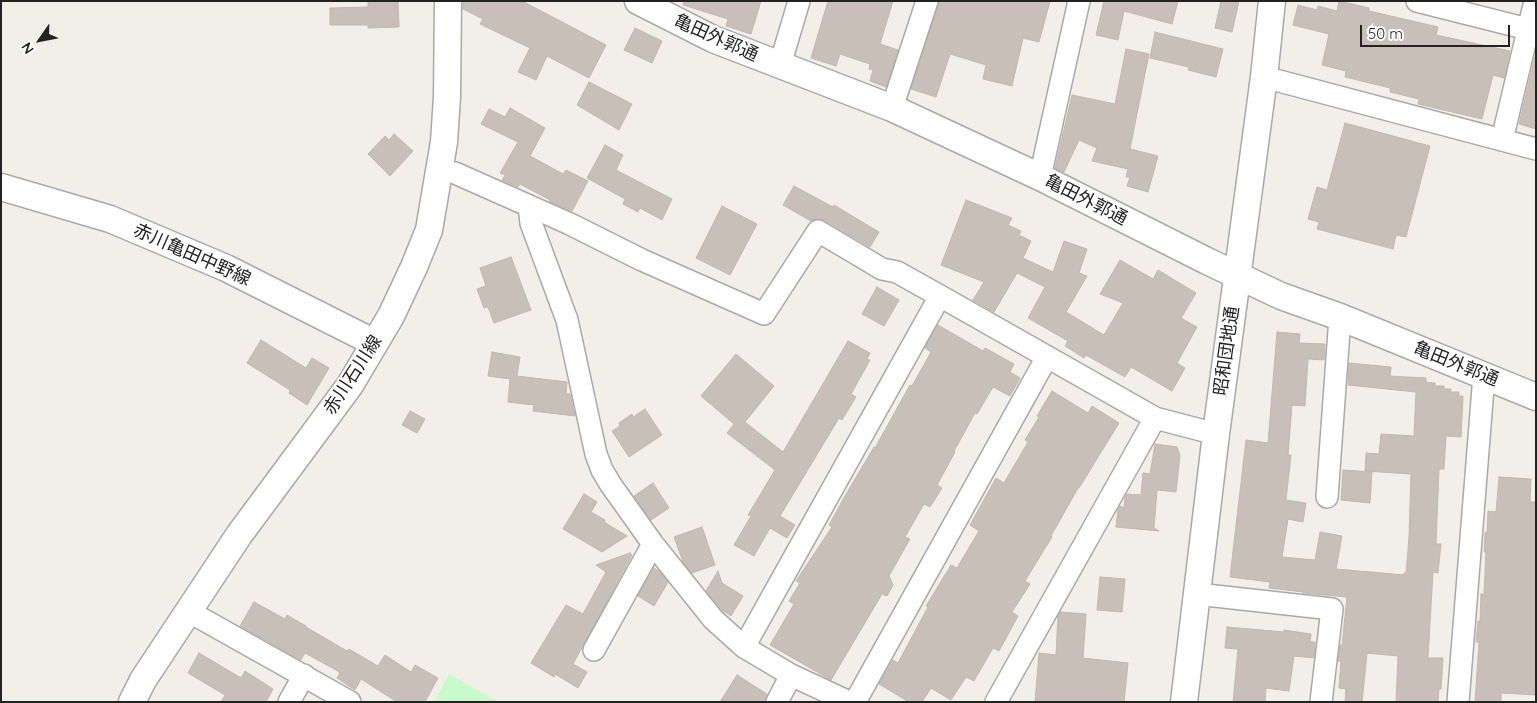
<!DOCTYPE html>
<meta charset="utf-8">
<style>
body{margin:0}
#map{position:relative;width:1537px;height:703px;overflow:hidden;background:#f2efe9;font-family:Quicksand,sans-serif}
canvas{display:block}
.frame{position:absolute;inset:0;border:2px solid #222;pointer-events:none}
.north{position:absolute;left:15px;top:15px;width:50px;height:50px;-webkit-text-stroke:4px #fff;paint-order:stroke;rotate:237deg;font-size:14px;font-weight:700;line-height:20px;text-align:center;color:#222}
.north::after{content:'';display:block;margin:auto;width:18px;height:22px;background:#222;clip-path:polygon(50% 0,100% 100%,50% 72%,0 100%)}
.scale{position:absolute;left:1360px;top:25px;width:150px;height:22px;box-sizing:border-box;border:2px solid #222;border-top:0;padding-left:6px;font-size:15px;line-height:18px;white-space:nowrap;color:#222;-webkit-text-stroke:4px #fff;paint-order:stroke}
</style>
<div id="map">
<canvas width="1537" height="703"></canvas>
<div class="frame"></div>
<div class="north">N</div>
<div class="scale">50 m</div>
</div>
<script>
const c = document.querySelector('canvas').getContext('2d');
c.lineJoin = 'round';
function paint(path, color) { c.fillStyle = color; c.fill(path, 'evenodd'); }
const poly = rows => new Path2D(rows.map(r => 'M' + r).join(''));
function stroke(path, color, width, dash) { c.strokeStyle = color; c.lineWidth = width; c.lineCap = dash ? 'butt' : 'round'; c.setLineDash(dash || []); c.stroke(path); }
function write(font, color, halo, rows, align = 'center') {
  c.font = font + ' Quicksand,"Noto Sans JP",sans-serif'; c.lineWidth = 4; c.setLineDash([]); c.textBaseline = 'middle'; c.strokeStyle = halo; c.fillStyle = color; for (const [text, x, y, turn = 0] of rows) {
    c.save(); c.translate(x, y); c.rotate((+turn || 0) * Math.PI / 180); c.textAlign = isNaN(turn) ? turn : align; if (halo) c.strokeText(text, 0, 0); c.fillText(text, 0, 0); c.restore();
  }
}
paint(poly([
 [449,674,499,702,434,702]
]), '#c8facc');
const building = poly([
 [368,1,398,1,399,27,368,28,368,25,330,25,330,8,368,7,368,1],
 [463,1,522,1,606,45,589,78,547,56,536,80,518,72,530,48,480,24,483,19,463,9,463,1],
 [684,1,761,1,751,34,726,26,728,19,683,5,684,1],
 [828,1,893,1,880,44,898,50,886,87,870,81,873,70,869,69,870,64,840,54,836,66,811,58,828,1],
 [939,1,1050,1,1039,42,1023,38,1012,86,983,79,986,65,950,54,936,97,911,89,939,1],
 [1104,1,1178,1,1172,24,1124,11,1118,40,1096,35,1104,1],
 [1221,1,1239,1,1232,32,1215,28,1221,1],
 [1339,1,1369,8,1369,11,1438,27,1436,35,1510,51,1504,78,1493,75,1482,119,1418,104,1419,99,1390,92,1390,88,1345,77,1346,71,1322,65,1329,34,1293,25,1298,5,1317,10,1318,6,1337,11,1339,1],
 [635,28,662,41,652,63,624,50,635,28],
 [1155,32,1223,49,1216,77,1188,70,1189,67,1150,58,1155,32],
 [1126,49,1149,54,1130,149,1158,156,1148,192,1127,186,1130,177,1126,177,1128,169,1092,161,1097,148,1079,140,1064,172,1055,168,1072,95,1115,104,1126,49],
 [1535,57,1536,57,1536,129,1519,124,1535,57],
 [589,82,632,104,619,130,577,105,589,82],
 [510,108,545,128,530,156,563,174,566,170,588,181,572,211,549,201,550,200,520,184,518,187,502,180,505,175,500,173,518,142,481,124,489,109,505,117,510,108],
 [1345,123,1430,146,1406,237,1396,235,1393,249,1317,229,1319,222,1308,219,1317,187,1327,190,1345,123],
 [394,134,413,151,390,176,368,154,385,136,389,140,394,134],
 [605,145,623,155,616,170,672,199,662,220,640,208,638,212,623,204,625,199,587,178,605,145],
 [794,186,833,207,834,205,879,232,870,247,824,220,818,219,811,221,783,205,794,186],
 [966,200,1012,218,1008,225,1021,231,1019,235,1031,241,1023,258,1053,272,1064,241,1087,249,1079,273,1087,276,1066,312,1104,335,1123,303,1100,294,1120,260,1153,279,1158,270,1196,293,1181,318,1197,327,1177,363,1185,368,1172,391,1131,367,1125,377,1086,355,1084,358,1065,346,1068,341,1028,318,1045,287,1017,273,994,312,973,300,984,282,941,265,966,200],
 [722,206,757,224,730,275,696,258,722,206],
 [511,257,531,310,494,323,488,307,484,308,477,289,486,286,480,268,511,257],
 [877,287,899,300,884,326,862,314,877,287],
 [938,325,983,351,985,348,1014,364,1010,372,1020,378,1010,396,993,387,977,414,975,413,954,451,955,452,937,485,942,488,930,507,924,504,905,537,910,539,889,576,893,585,887,596,882,594,831,680,770,645,794,604,789,601,800,583,796,581,832,527,829,525,845,496,874,447,875,448,910,385,912,386,931,352,925,348,938,325],
 [1277,332,1300,334,1299,343,1325,344,1324,360,1308,359,1305,406,1292,405,1288,455,1291,455,1286,500,1306,503,1303,522,1288,519,1282,557,1315,560,1320,532,1342,536,1336,569,1404,575,1404,573,1406,573,1409,537,1411,474,1365,471,1366,453,1379,454,1381,434,1414,436,1416,392,1348,385,1349,363,1391,367,1390,376,1426,378,1426,382,1435,383,1435,386,1444,386,1444,389,1451,389,1450,392,1459,392,1459,396,1463,396,1461,437,1446,436,1444,469,1439,469,1436,544,1441,544,1438,573,1433,572,1428,658,1443,658,1441,689,1439,689,1438,702,1396,702,1398,656,1367,653,1362,702,1345,702,1346,689,1339,688,1341,661,1338,661,1340,645,1342,645,1347,597,1303,593,1303,592,1269,588,1270,582,1230,577,1246,440,1268,443,1277,332],
 [261,340,306,368,312,358,329,368,307,405,289,393,290,390,247,363,261,340],
 [848,341,870,353,867,359,870,360,851,394,856,397,842,420,839,418,780,516,795,525,787,538,770,528,754,556,734,545,751,516,748,515,775,470,727,433,734,424,701,396,736,354,774,386,745,422,783,452,848,341],
 [492,352,520,357,517,376,567,382,566,394,570,394,575,416,533,411,534,405,508,402,510,379,488,376,492,352],
 [1052,391,1088,413,1092,406,1119,423,1079,488,1078,488,1051,536,1052,537,1025,581,1030,584,1012,612,1018,616,999,651,993,648,974,681,966,677,951,700,931,688,922,702,909,702,879,684,893,660,898,663,928,607,926,606,951,565,957,568,979,531,970,525,996,478,1004,483,1028,442,1025,440,1039,417,1037,416,1052,391],
 [645,409,662,435,629,457,612,431,620,426,619,423,632,414,633,417,645,409],
 [410,411,425,419,417,433,402,425,410,411],
 [1155,444,1177,447,1180,455,1176,492,1157,490,1154,528,1159,531,1116,527,1118,510,1120,506,1124,508,1125,497,1127,494,1141,495,1143,473,1150,474,1155,444],
 [1343,470,1372,472,1370,503,1341,500,1343,470],
 [1499,477,1531,479,1530,502,1536,502,1536,695,1501,693,1501,702,1475,702,1479,642,1476,642,1478,621,1480,621,1481,594,1484,594,1486,552,1484,552,1485,532,1487,533,1488,511,1496,512,1499,477],
 [653,483,669,508,651,520,634,496,653,483],
 [584,494,597,502,591,512,605,520,604,522,627,536,602,552,563,529,584,494],
 [702,527,715,565,692,573,683,562,674,537,702,527],
 [630,553,632,555,573,664,587,672,578,688,555,674,554,677,531,663,566,605,583,614,606,572,596,565,630,553],
 [654,568,659,571,668,582,654,606,638,596,654,568],
 [718,571,722,583,743,596,731,616,722,610,706,591,718,571],
 [1100,577,1125,579,1122,612,1097,610,1100,577],
 [254,602,285,619,287,615,306,626,306,627,347,651,349,649,378,666,385,655,411,672,415,665,438,678,425,702,397,702,361,679,355,690,337,678,340,673,336,670,305,653,301,660,240,626,254,602],
 [1060,612,1086,614,1083,658,1128,663,1124,702,1035,702,1039,653,1056,655,1058,616,1060,612],
 [1227,627,1284,632,1284,630,1311,634,1310,642,1315,642,1314,658,1294,656,1289,691,1266,688,1265,702,1233,702,1238,649,1225,648,1227,627],
 [199,653,241,678,245,671,273,689,266,702,221,702,225,695,188,673,199,653],
 [737,675,767,694,765,702,720,702,737,675]
]);
paint(building, '#c7bfb8');
stroke(building, '#c4b6ab', 1);
const minor = poly([
 [1417,1,1536,31],
 [780,65,799,1],
 [1264,77,1536,149],
 [892,108,927,1],
 [1502,140,1535,1],
 [455,173,570,224,642,260,764,314,818,231,882,269,897,272,940,296,1155,418,1216,434],
 [1040,177,1079,1],
 [529,206,531,223,567,320,596,454,602,470,611,485,653,544,713,619,744,647,791,675,849,702],
 [1327,497,1340,317],
 [1197,594,1332,609,1321,702],
 [188,611,350,702],
 [744,647,940,296],
 [594,650,653,544],
 [289,702,304,675],
 [777,702,791,675],
 [855,702,1047,357],
 [996,702,1155,418],
 [1458,702,1484,375]
]);
const tertiary = poly([
 [638,1,713,39,892,108,1040,177,1207,261,1281,296,1340,317,1536,397],
 [1,187,110,219,226,268,375,343],
 [132,702,143,680,239,535,350,385,391,316,414,267,429,230,444,142,447,97,448,1],
 [1184,702,1216,434,1264,77,1272,1]
]);
stroke(minor, '#a9a9a9', 24);
stroke(tertiary, '#a9a9a9', 29);
stroke(minor, '#fff', 21);
stroke(tertiary, '#fff', 26);
write('18px', '#222', '#fff', [
 ["亀田外郭通",716,38,24],
 ["亀田外郭通",1086,200,27],
 ["赤川亀田中野線",192,255,24],
 ["昭和団地通",1227,351,-82],
 ["亀田外郭通",1456,364,22],
 ["赤川石川線",353,375,-57]
]);
</script>
